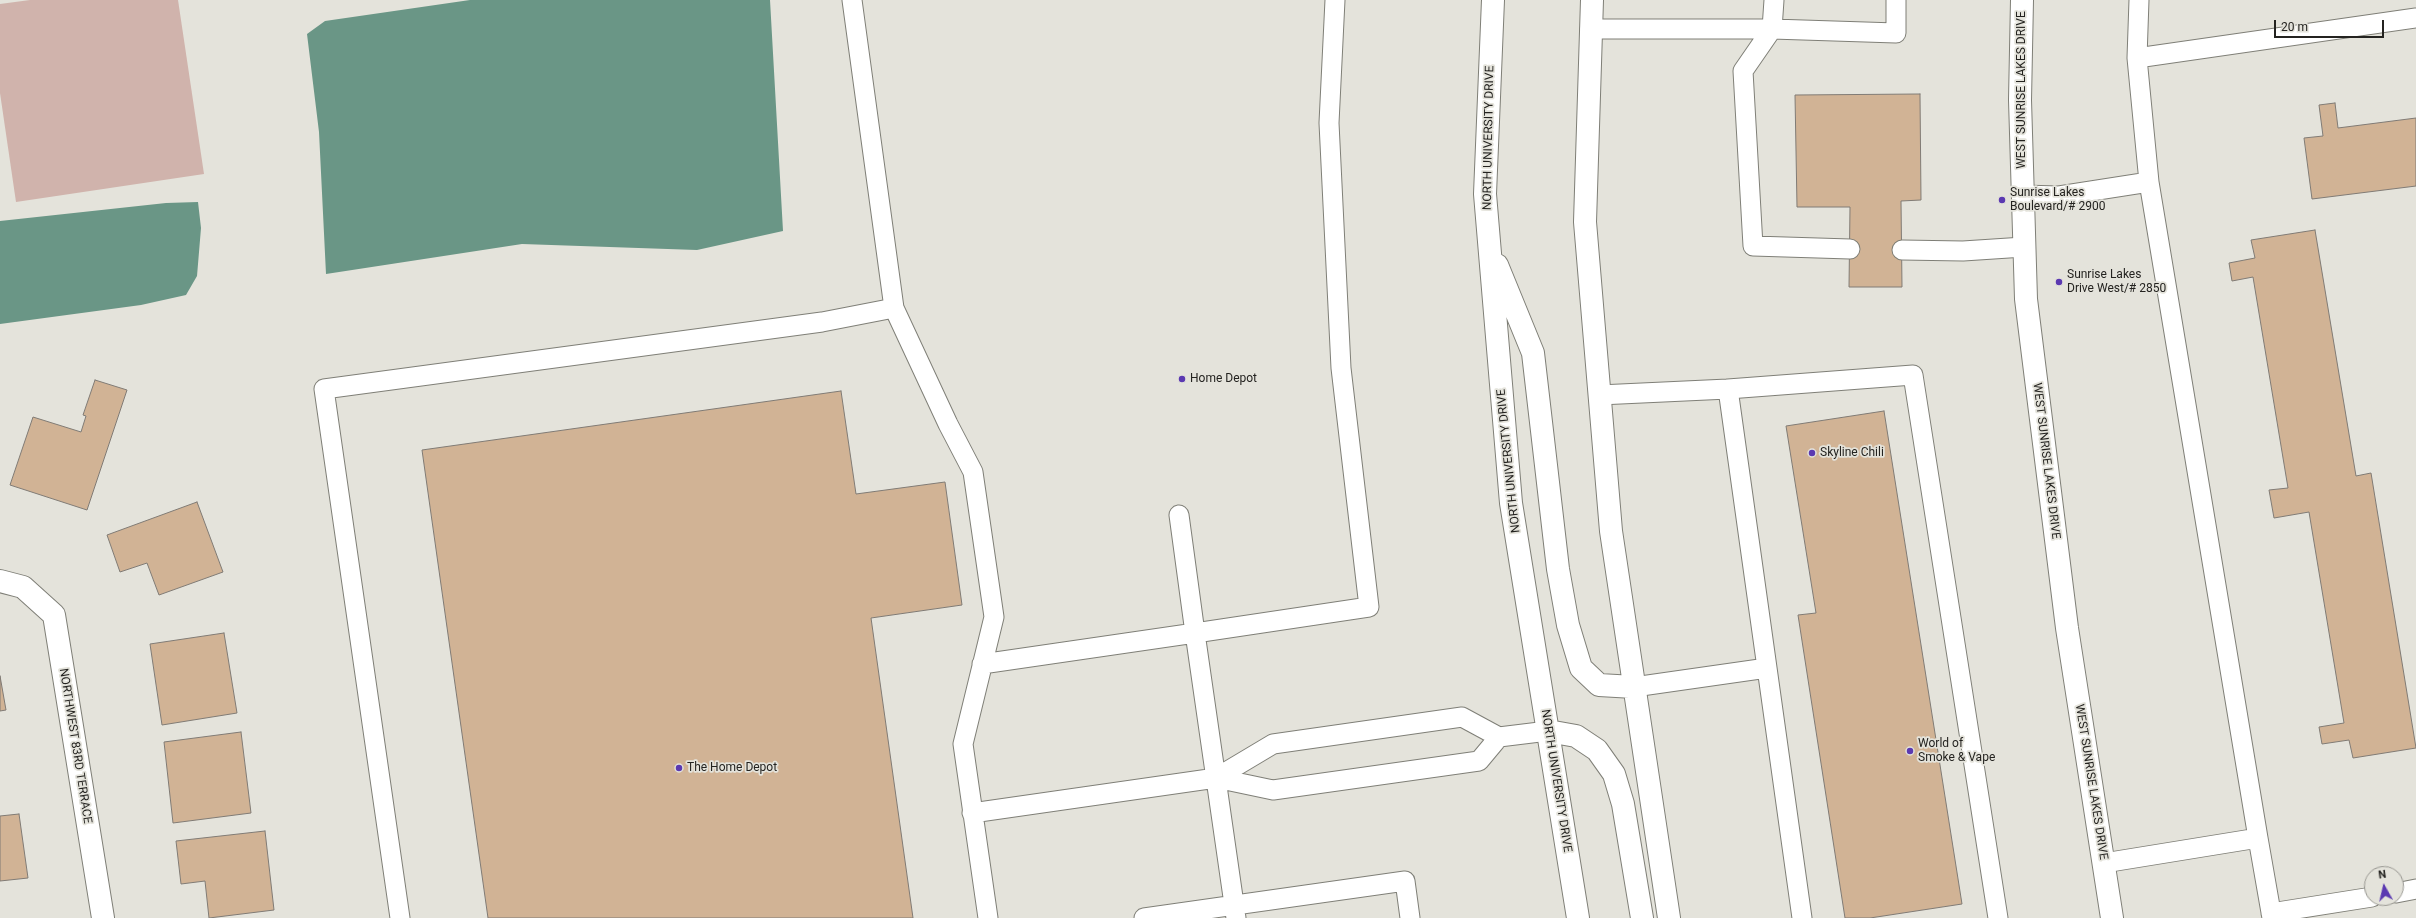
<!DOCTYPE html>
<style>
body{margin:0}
#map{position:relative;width:2416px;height:918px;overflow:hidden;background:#e4e3db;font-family:Roboto,sans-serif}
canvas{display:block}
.north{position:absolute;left:2364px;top:866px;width:40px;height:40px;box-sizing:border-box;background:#e4e3db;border:1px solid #979690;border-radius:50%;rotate:352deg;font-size:11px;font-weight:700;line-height:16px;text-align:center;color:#242320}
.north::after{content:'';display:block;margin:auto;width:14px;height:18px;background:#5b39b1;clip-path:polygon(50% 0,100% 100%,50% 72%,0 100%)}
.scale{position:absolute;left:2274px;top:20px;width:110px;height:18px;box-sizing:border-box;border:2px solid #242320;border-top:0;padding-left:5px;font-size:12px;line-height:14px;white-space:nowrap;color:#242320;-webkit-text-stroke:3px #e4e3db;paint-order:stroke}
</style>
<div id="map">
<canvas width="2416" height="918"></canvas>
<div class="north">N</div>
<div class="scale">20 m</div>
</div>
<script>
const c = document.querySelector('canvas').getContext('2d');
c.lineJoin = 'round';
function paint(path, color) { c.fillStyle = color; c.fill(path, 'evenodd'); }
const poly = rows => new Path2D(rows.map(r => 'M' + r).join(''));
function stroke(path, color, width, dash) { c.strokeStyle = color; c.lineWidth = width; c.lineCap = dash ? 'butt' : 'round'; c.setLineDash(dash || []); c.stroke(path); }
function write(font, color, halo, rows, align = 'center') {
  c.font = font + ' Roboto,sans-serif'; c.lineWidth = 3.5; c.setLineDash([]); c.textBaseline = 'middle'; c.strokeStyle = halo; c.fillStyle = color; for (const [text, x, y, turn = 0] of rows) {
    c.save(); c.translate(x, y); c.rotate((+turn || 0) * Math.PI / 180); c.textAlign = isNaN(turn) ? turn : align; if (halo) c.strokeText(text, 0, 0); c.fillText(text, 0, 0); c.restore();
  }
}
paint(poly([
 [30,0,178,0,204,174,16,202,0,93,0,4]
]), '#d0b3ac');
paint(poly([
 [470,0,770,0,783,231,697,250,522,244,326,274,319,132,307,34,325,21],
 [198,202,201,228,197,276,186,295,141,305,0,324,0,221,166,203]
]), '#6a9686');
const building = poly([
 [1920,94,1921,200,1901,201,1902,287,1849,287,1850,207,1797,207,1795,95,1920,94],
 [2335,103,2338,128,2416,118,2416,186,2312,199,2304,138,2323,136,2319,105,2335,103],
 [2315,230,2356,476,2371,473,2416,748,2353,758,2349,740,2322,744,2319,727,2344,723,2309,512,2274,518,2269,490,2288,488,2253,277,2232,281,2229,263,2255,258,2251,240,2315,230],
 [95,380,127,390,87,510,10,485,33,417,81,432,86,416,83,415,95,380],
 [841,391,856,494,945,482,962,605,871,618,913,918,488,918,422,450,841,391],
 [1884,411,1962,904,1870,918,1845,918,1798,615,1816,613,1786,426,1884,411],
 [197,502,223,572,159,595,147,563,120,572,107,535,197,502],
 [224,633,237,713,162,725,150,644,224,633],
 [0,676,6,710,0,711,0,676],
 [241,732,251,813,173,823,164,742,241,732],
 [19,814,28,878,0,881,0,816,19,814],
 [265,831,274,910,209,918,205,881,181,884,176,841,265,831]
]);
paint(building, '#d1b395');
stroke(building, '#807b75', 1);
const lane = poly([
 [852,0,894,308,948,424,973,472,994,617,963,744,988,918],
 [1774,0,1772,29,1743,71,1753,246,1850,249],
 [1590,29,1772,29,1896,33,1896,0],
 [2137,58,2416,18],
 [2022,195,2059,196,2149,182,2137,58,2139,0],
 [1902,250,1963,251,2024,247],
 [1728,389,1802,918],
 [1599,395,1728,389,1913,375,1998,918],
 [982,664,1195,633,1179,515],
 [1634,687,1767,668],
 [1216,778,1273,744,1462,717,1499,737,1548,731],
 [972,813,1216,778,1273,790,1479,761,1499,737],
 [2258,838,2272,918],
 [2104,863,2258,838,2149,182],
 [2396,893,2416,889],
 [2271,913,2372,897],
 [400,918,324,389,822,322,894,308],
 [1144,918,1405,881,1410,918],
 [1236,918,1195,633,1369,607,1341,368,1329,123,1335,0]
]);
const street = poly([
 [2022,0,2020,100,2026,299,2067,628,2112,918],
 [0,581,23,587,54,615,103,918]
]);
const primary = poly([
 [1493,0,1485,194,1511,503,1578,918],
 [1592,0,1585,222,1611,531,1669,918],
 [1497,265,1533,353,1558,569,1568,625,1581,668,1599,685,1634,687],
 [1548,731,1576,736,1597,750,1614,774,1623,804,1642,918]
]);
stroke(lane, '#7f7f77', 21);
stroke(street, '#7f7f77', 24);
stroke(primary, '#7f7f77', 24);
stroke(lane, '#fff', 19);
stroke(street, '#fff', 22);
stroke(primary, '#fff', 22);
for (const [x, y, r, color] of [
 [2002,200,4,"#5b39b1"],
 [2059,282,4,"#5b39b1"],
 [1182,379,4,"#5b39b1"],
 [1812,453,4,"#5b39b1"],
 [1910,751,4,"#5b39b1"],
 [679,768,4,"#5b39b1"]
]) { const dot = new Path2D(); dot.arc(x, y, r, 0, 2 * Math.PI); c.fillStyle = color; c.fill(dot); stroke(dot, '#e4e3db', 1.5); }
write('12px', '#242320', '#e4e3db', [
 ["WEST SUNRISE LAKES DRIVE",2022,90,-90],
 ["NORTH UNIVERSITY DRIVE",1489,138,-89],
 ["NORTH UNIVERSITY DRIVE",1509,461,-96],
 ["WEST SUNRISE LAKES DRIVE",2046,461,83],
 ["NORTHWEST 83RD TERRACE",75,746,81],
 ["NORTH UNIVERSITY DRIVE",1556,781,81],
 ["WEST SUNRISE LAKES DRIVE",2091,782,81]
]);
write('12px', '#242320', '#e4e3db', [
 ["Sunrise Lakes",2010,193],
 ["Boulevard/# 2900",2010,207],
 ["Sunrise Lakes",2067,275],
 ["Drive West/# 2850",2067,289],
 ["Home Depot",1190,379],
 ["Skyline Chili",1820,453],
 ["World of",1918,744],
 ["Smoke & Vape",1918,758],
 ["The Home Depot",687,768]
], 'left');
</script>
